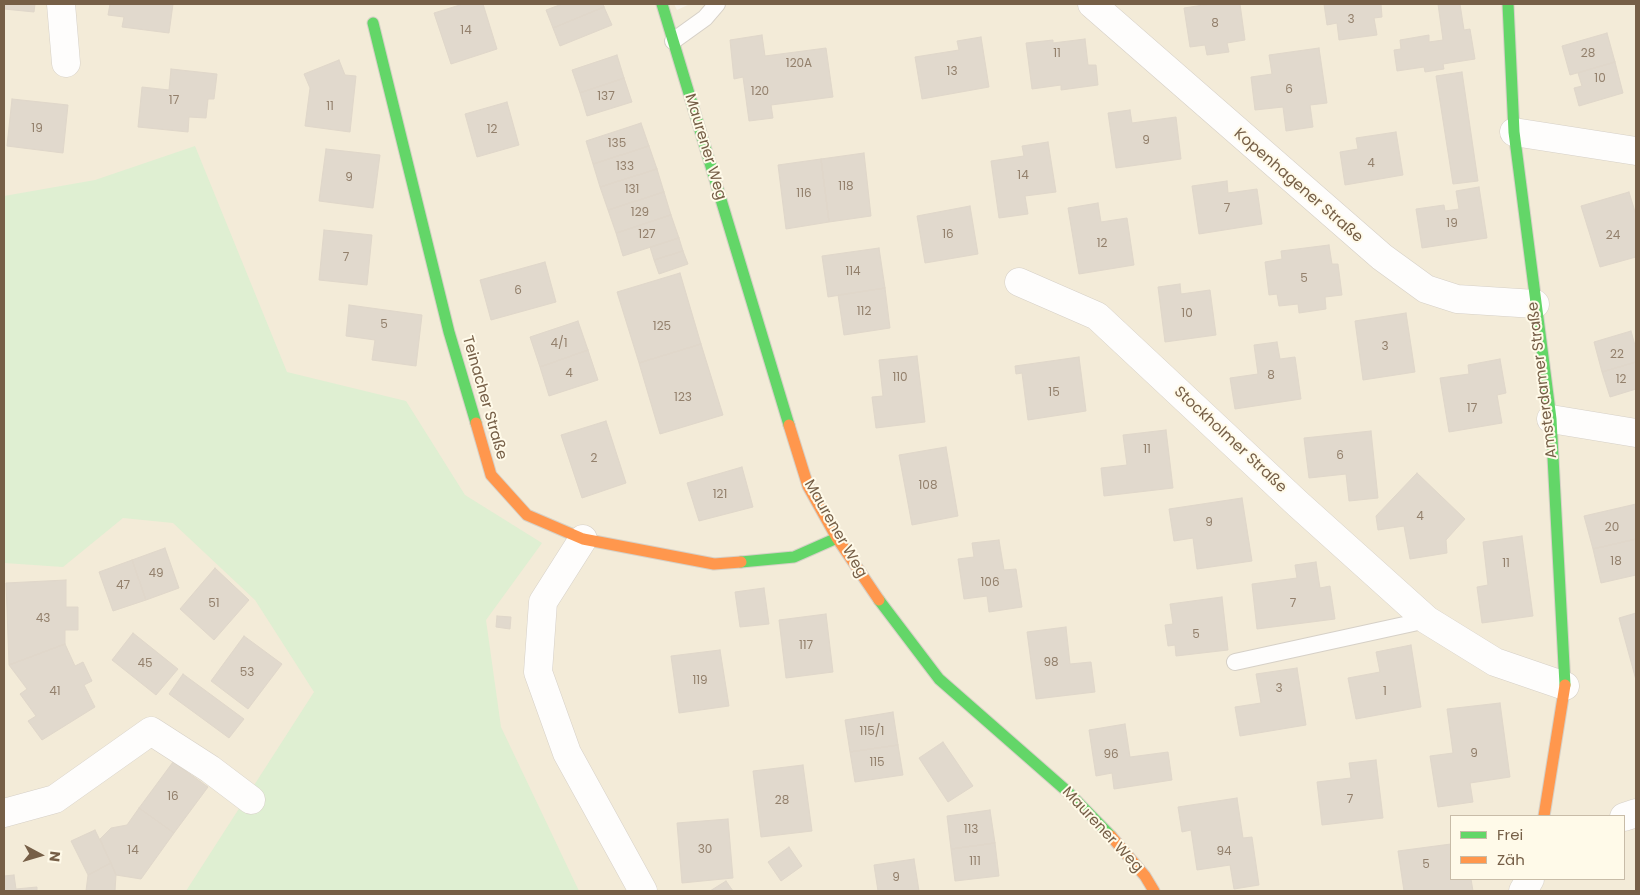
<!DOCTYPE html>
<meta charset="utf-8">
<style>
body{margin:0}
#map{position:relative;width:1640px;height:895px;overflow:hidden;background:#f7f3e8;font-family:Poppins,sans-serif}
canvas{display:block}
.frame{position:absolute;inset:0;border:5px solid #765f47;pointer-events:none}
.legend{position:absolute;left:1450px;top:815px;width:175px;height:65px;box-sizing:border-box;background:#fffae9;border:1px solid #c8bca8;margin:0;padding:6px 9px;list-style:none;font-size:15px;color:#765f47}
.legend li{display:flex;align-items:center;gap:10px;height:25px}
.legend b{width:25px;border:1px solid #c8bca8}
.north{position:absolute;left:15px;top:830px;width:50px;height:50px;-webkit-text-stroke:4px #fffae9;paint-order:stroke;rotate:96deg;font-size:14px;font-weight:700;line-height:20px;text-align:center;color:#765f47}
.north::after{content:'';display:block;margin:auto;width:18px;height:22px;background:#765f47;clip-path:polygon(50% 0,100% 100%,50% 72%,0 100%)}
</style>
<div id="map">
<canvas width="1640" height="895"></canvas>
<div class="frame"></div>
<ul class="legend">
<li><b style="height:6px;background:#63d668"></b>Frei</li>
<li><b style="height:6px;background:#ff974d"></b>Zäh</li>
</ul>
<div class="north">N</div>
</div>
<script>
const c = document.querySelector('canvas').getContext('2d');
c.lineJoin = 'round';
function paint(path, color) { c.fillStyle = color; c.fill(path, 'evenodd'); }
const poly = rows => new Path2D(rows.map(r => 'M' + r).join(''));
function stroke(path, color, width, dash) { c.strokeStyle = color; c.lineWidth = width; c.lineCap = dash ? 'butt' : 'round'; c.setLineDash(dash || []); c.stroke(path); }
function write(font, color, halo, rows, align = 'center') {
  c.font = font + ' Poppins,sans-serif'; c.lineWidth = 4; c.setLineDash([]); c.textBaseline = 'middle'; c.strokeStyle = halo; c.fillStyle = color; for (const [text, x, y, turn = 0] of rows) {
    c.save(); c.translate(x, y); c.rotate((+turn || 0) * Math.PI / 180); c.textAlign = isNaN(turn) ? turn : align; if (halo) c.strokeText(text, 0, 0); c.fillText(text, 0, 0); c.restore();
  }
}
paint(poly([
 [4,4,674,4,677,10,690,4,1636,4,1636,891,4,891],
 [1451,816,1624,816,1624,879,1451,879]
]), '#f3ebd8');
paint(poly([
 [195,146,287,372,406,401,465,495,542,543,486,620,501,727,579,891,186,891,314,692,255,600,173,523,123,518,63,567,4,563,4,196,95,180]
]), '#dfefd2');
const building = poly([
 [4,4,35,4,34,12,4,9,4,4],
 [110,4,173,4,169,33,122,27,124,17,108,15,110,4],
 [463,4,483,4,497,49,451,64,434,13,463,4],
 [562,4,603,4,604,7,553,28,546,10,562,4],
 [1210,4,1240,4,1245,40,1227,43,1229,52,1207,55,1205,45,1190,47,1184,8,1210,4],
 [1324,4,1381,4,1382,17,1374,18,1377,35,1339,40,1337,23,1327,25,1324,4],
 [1438,4,1460,4,1464,30,1470,29,1475,59,1443,64,1444,69,1425,72,1424,67,1397,71,1394,50,1401,49,1400,40,1429,35,1429,42,1443,40,1438,4],
 [604,7,612,25,560,46,553,28,604,7],
 [1607,33,1615,62,1570,75,1562,46,1607,33],
 [762,35,765,56,826,48,833,97,771,105,773,118,749,121,743,77,734,79,730,40,762,35],
 [981,37,989,87,922,99,915,57,959,50,957,41,981,37],
 [1085,39,1088,65,1096,65,1098,85,1061,90,1061,85,1032,89,1026,43,1053,40,1053,43,1085,39],
 [1319,48,1327,103,1310,105,1313,127,1286,131,1283,107,1255,110,1251,77,1272,74,1269,55,1319,48],
 [617,55,624,78,580,93,572,70,617,55],
 [339,60,345,75,356,76,350,132,305,126,310,88,304,74,339,60],
 [1615,62,1623,93,1579,106,1574,88,1582,86,1578,73,1615,62],
 [171,69,217,74,214,99,208,99,206,118,189,117,188,132,138,127,142,87,169,90,171,69],
 [1462,72,1478,181,1453,184,1436,76,1462,72],
 [624,78,632,102,587,116,580,93,624,78],
 [12,99,68,105,63,153,7,146,12,99],
 [507,102,519,145,477,157,465,114,507,102],
 [1130,110,1132,123,1176,117,1181,159,1116,168,1108,113,1130,110],
 [641,123,649,146,593,164,586,141,641,123],
 [1396,132,1403,175,1345,185,1340,152,1358,149,1356,138,1396,132],
 [1048,142,1056,192,1025,196,1028,214,999,218,991,161,1024,156,1022,146,1048,142],
 [649,146,657,169,600,187,593,164,649,146],
 [326,149,380,155,373,208,319,201,326,149],
 [864,153,871,216,829,222,821,159,864,153],
 [821,159,829,222,786,229,778,165,821,159],
 [657,169,664,192,608,210,600,187,657,169],
 [1227,181,1228,193,1257,189,1262,224,1199,234,1192,186,1227,181],
 [1479,187,1487,238,1422,248,1416,209,1444,205,1445,211,1459,209,1456,191,1479,187],
 [664,192,671,215,616,233,608,210,664,192],
 [1629,192,1636,215,1636,257,1600,267,1581,206,1629,192],
 [1098,203,1101,222,1127,218,1134,265,1079,274,1068,208,1098,203],
 [970,206,978,254,925,263,917,216,970,206],
 [671,215,679,238,623,256,616,233,671,215],
 [324,230,372,235,367,285,319,280,324,230],
 [679,238,683,251,654,260,650,247,679,238],
 [1329,245,1332,264,1338,264,1342,295,1325,297,1326,309,1299,313,1298,304,1279,306,1277,294,1269,295,1265,262,1282,259,1281,251,1329,245],
 [879,248,885,288,828,297,822,256,879,248],
 [683,251,688,264,659,274,654,260,683,251],
 [545,262,556,302,491,320,480,280,545,262],
 [680,273,701,344,639,363,617,292,680,273],
 [1180,284,1181,294,1210,290,1216,335,1165,342,1158,287,1180,284],
 [885,288,890,328,844,335,838,295,885,288],
 [349,305,422,315,416,366,372,360,375,340,346,336,349,305],
 [1406,313,1415,372,1363,380,1355,321,1406,313],
 [578,321,588,350,540,367,530,337,578,321],
 [1631,331,1636,349,1636,362,1602,372,1594,342,1631,331],
 [1277,342,1280,359,1295,357,1301,399,1235,409,1230,378,1258,374,1254,345,1277,342],
 [701,344,723,415,660,434,639,363,701,344],
 [588,350,598,380,549,396,540,367,588,350],
 [917,356,925,422,876,428,872,397,883,396,879,360,917,356],
 [1079,357,1086,411,1028,420,1022,373,1016,374,1015,366,1079,357],
 [1500,359,1506,393,1497,395,1502,423,1449,432,1440,378,1469,374,1468,365,1500,359],
 [1636,362,1636,389,1610,397,1602,372,1636,362],
 [606,421,626,483,582,498,561,435,606,421],
 [1166,430,1173,488,1104,496,1101,468,1127,465,1123,435,1166,430],
 [1371,431,1378,498,1349,501,1346,474,1309,478,1304,438,1371,431],
 [946,447,958,516,912,525,899,455,946,447],
 [742,467,753,507,699,521,687,483,742,467],
 [1417,473,1465,519,1446,540,1447,553,1410,559,1404,526,1378,530,1376,516,1417,473],
 [1242,498,1252,561,1197,569,1193,538,1174,541,1169,509,1242,498],
 [1636,504,1636,539,1593,549,1584,516,1636,504],
 [1522,536,1533,616,1482,623,1477,587,1488,585,1483,542,1522,536],
 [1636,539,1636,575,1601,583,1593,549,1636,539],
 [999,540,1004,570,1016,569,1022,607,989,612,987,596,964,599,958,559,974,557,972,543,999,540],
 [165,548,179,588,146,600,132,560,165,548],
 [132,560,146,600,113,611,99,572,132,560],
 [1316,562,1320,588,1330,586,1335,619,1257,629,1252,584,1297,578,1295,565,1316,562],
 [215,568,249,600,214,640,180,609,215,568],
 [66,580,66,607,78,607,78,630,65,630,65,644,9,665,6,583,66,580],
 [764,588,769,624,740,627,735,592,764,588],
 [1222,597,1228,650,1176,656,1175,645,1168,646,1165,625,1173,624,1170,604,1222,597],
 [1636,613,1636,680,1619,618,1636,613],
 [826,614,833,672,786,678,779,620,826,614],
 [497,616,511,617,510,629,496,627,497,616],
 [1066,627,1070,664,1091,662,1095,692,1036,699,1027,632,1066,627],
 [133,633,178,669,156,695,112,660,133,633],
 [244,636,282,664,248,709,211,681,244,636],
 [65,644,75,666,83,662,92,681,84,685,95,707,42,740,28,721,36,716,20,694,27,689,9,665,65,644],
 [1411,645,1421,707,1356,719,1348,678,1380,672,1376,652,1411,645],
 [720,650,729,706,679,713,671,656,720,650],
 [1297,668,1306,725,1240,736,1235,707,1261,703,1256,674,1297,668],
 [183,674,244,719,229,738,169,694,183,674],
 [1500,703,1510,777,1470,783,1473,802,1438,807,1430,756,1453,753,1447,709,1500,703],
 [893,712,898,745,850,752,845,720,893,712],
 [1125,724,1130,757,1168,752,1172,780,1114,789,1112,773,1096,776,1089,730,1125,724],
 [943,742,973,786,948,802,919,758,943,742],
 [898,745,903,775,855,782,850,752,898,745],
 [1376,760,1383,818,1322,825,1317,782,1351,778,1349,763,1376,760],
 [173,762,208,787,174,833,139,808,173,762],
 [803,765,812,831,761,837,753,771,803,765],
 [1237,798,1243,838,1252,837,1259,885,1234,889,1230,865,1197,870,1191,830,1182,832,1178,807,1237,798],
 [139,808,174,833,141,879,116,875,100,839,111,828,127,825,139,808],
 [990,810,995,843,951,849,947,816,990,810],
 [728,819,733,878,682,883,677,823,728,819],
 [95,830,111,863,88,875,71,841,95,830],
 [995,843,999,876,955,881,951,849,995,843],
 [1451,844,1451,879,1471,879,1473,891,1404,891,1398,851,1451,844],
 [789,847,802,866,781,881,768,862,789,847],
 [914,859,919,891,878,891,874,865,914,859],
 [111,863,116,875,115,891,86,891,88,875,111,863],
 [14,875,16,889,37,887,37,891,4,891,4,876,14,875],
 [726,881,733,891,710,891,726,881]
]);
paint(building, '#e1d9cd');
stroke(building, '#e0d7ca', 1);
const lane = poly([
 [673,41,705,18,717,4],
 [1235,662,1427,620]
]);
const street = poly([
 [61,4,66,63],
 [1092,4,1382,257,1426,289,1457,299,1535,304],
 [1514,132,1636,151],
 [1019,282,1097,316,1298,504,1427,620,1495,662,1565,686],
 [1551,419,1636,433],
 [583,539,543,602,538,672,567,753,643,891],
 [4,813,55,799,151,731,210,769,251,800],
 [1624,817,1636,813],
 [1523,891,1530,879]
]);
const fast = poly([
 [662,4,789,425],
 [1508,4,1514,132,1551,419,1565,685],
 [373,23,449,332,476,423],
 [741,562,794,557,837,538],
 [879,600,939,679,1069,793,1111,836]
]);
const slow = poly([
 [476,423,491,475,527,515,583,539,714,564,741,562],
 [789,425,808,486,837,538,879,600],
 [1544,816,1565,685],
 [1111,836,1145,876,1154,891]
]);
stroke(lane, '#d6d0c7', 18);
stroke(street, '#d6d0c7', 29);
stroke(fast, '#d6d0c6', 13);
stroke(slow, '#d6d0c6', 13);
stroke(lane, '#fefdfc', 16);
stroke(street, '#fefdfc', 28);
stroke(fast, '#63d668', 11);
stroke(slow, '#ff974d', 11);
write('12px', '#93806c', null, [
 ["3",1351,20],
 ["8",1215,24],
 ["14",466,31],
 ["11",1057,54],
 ["28",1588,54],
 ["120A",799,64],
 ["13",952,72],
 ["10",1600,79],
 ["6",1289,90],
 ["120",760,92],
 ["137",606,97],
 ["17",174,101],
 ["11",330,107],
 ["19",37,129],
 ["12",492,130],
 ["9",1146,141],
 ["135",617,144],
 ["4",1371,164],
 ["133",625,167],
 ["14",1023,176],
 ["9",349,178],
 ["118",846,187],
 ["131",632,190],
 ["116",804,194],
 ["7",1227,209],
 ["129",640,213],
 ["19",1452,224],
 ["127",647,235],
 ["16",948,235],
 ["24",1613,236],
 ["12",1102,244],
 ["7",346,258],
 ["114",853,272],
 ["5",1304,279],
 ["6",518,291],
 ["112",864,312],
 ["10",1187,314],
 ["5",384,325],
 ["125",662,327],
 ["4/1",559,344],
 ["3",1385,347],
 ["22",1617,355],
 ["4",569,374],
 ["8",1271,376],
 ["110",900,378],
 ["12",1621,380],
 ["15",1054,393],
 ["123",683,398],
 ["17",1472,409],
 ["11",1147,450],
 ["6",1340,456],
 ["2",594,459],
 ["108",928,486],
 ["121",720,495],
 ["4",1420,517],
 ["9",1209,523],
 ["20",1612,528],
 ["18",1616,562],
 ["11",1506,564],
 ["49",156,574],
 ["106",990,583],
 ["47",123,586],
 ["51",214,604],
 ["7",1293,604],
 ["43",43,619],
 ["5",1196,635],
 ["117",806,646],
 ["98",1051,663],
 ["45",145,664],
 ["53",247,673],
 ["119",700,681],
 ["3",1279,689],
 ["41",55,692],
 ["1",1385,692],
 ["115/1",872,732],
 ["9",1474,754],
 ["96",1111,755],
 ["115",877,763],
 ["16",173,797],
 ["7",1350,800],
 ["28",782,801],
 ["113",971,830],
 ["30",705,850],
 ["14",133,851],
 ["94",1224,852],
 ["111",975,862],
 ["5",1426,865],
 ["9",896,878]
]);
write('15px', '#765f47', '#fffae9', [
 ["Maurener Weg",705,147,73],
 ["Kopenhagener Straße",1298,186,41],
 ["Amsterdamer Straße",1543,380,-97],
 ["Teinacher Straße",484,398,74],
 ["Stockholmer Straße",1230,440,43],
 ["Maurener Weg",835,529,60],
 ["Maurener Weg",1102,830,47]
]);
</script>
